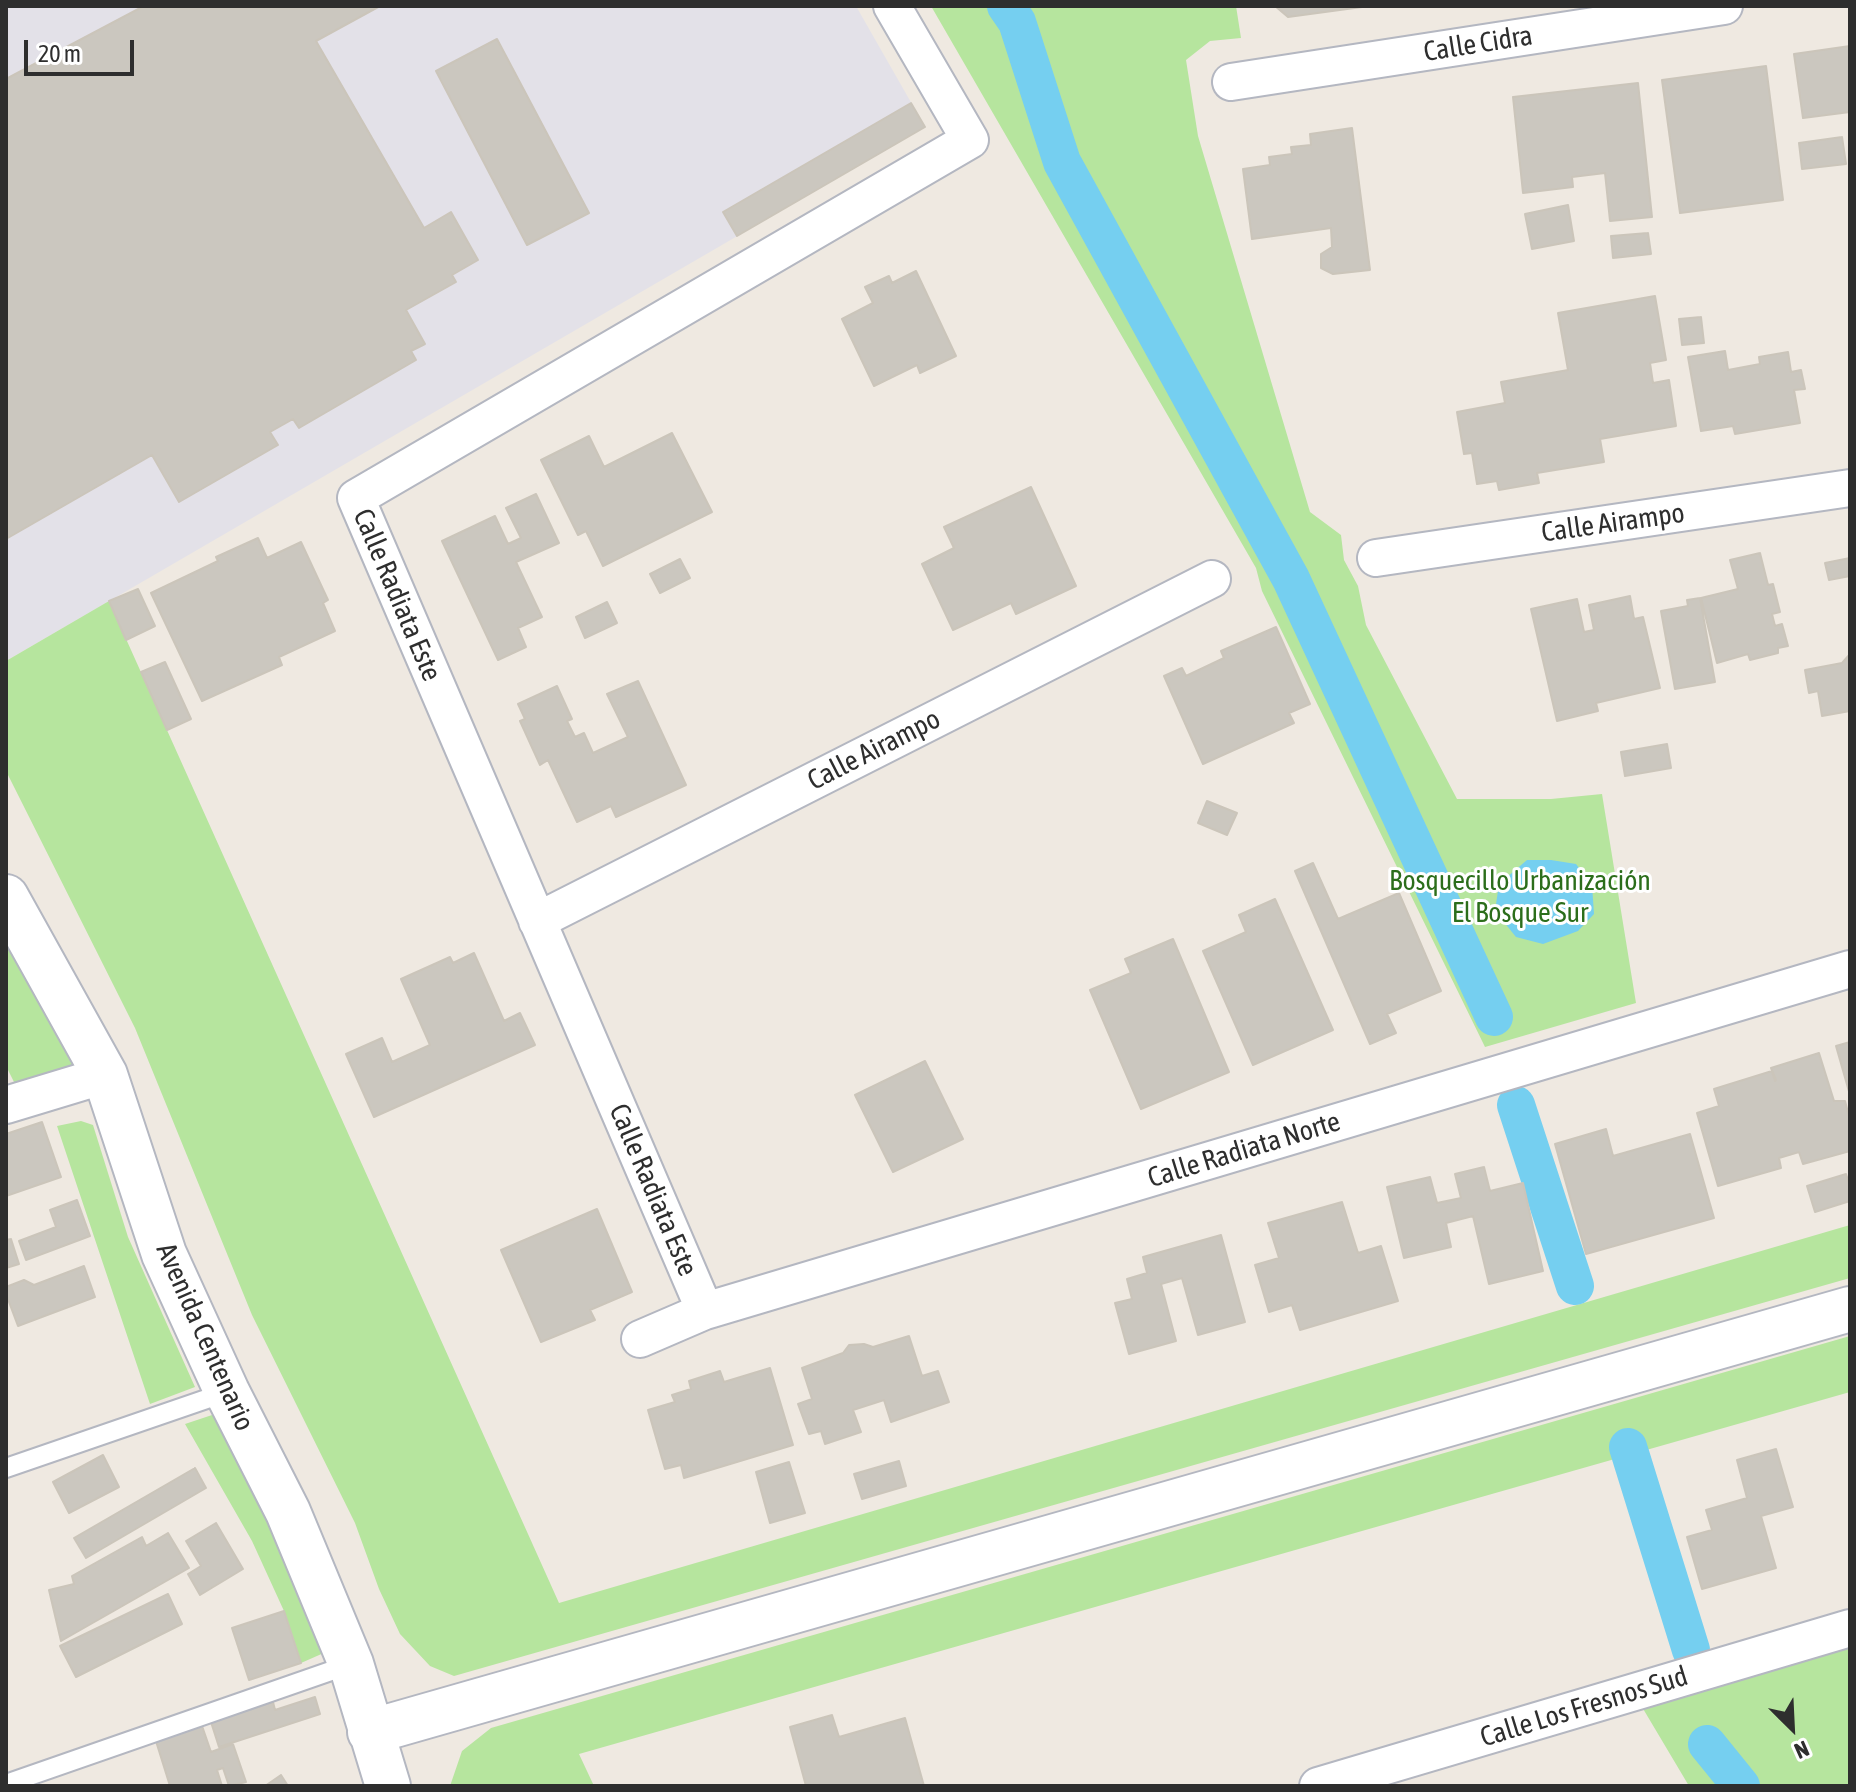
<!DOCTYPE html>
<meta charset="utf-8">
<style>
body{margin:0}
#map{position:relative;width:1856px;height:1792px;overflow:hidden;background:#efe9e1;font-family:"Asap Condensed",sans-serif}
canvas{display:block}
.frame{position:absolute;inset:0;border:8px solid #2e2e2e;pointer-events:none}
.north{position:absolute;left:1752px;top:1688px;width:80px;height:80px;-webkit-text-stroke:6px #fff;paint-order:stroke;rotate:156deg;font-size:22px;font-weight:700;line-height:32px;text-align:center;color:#2e2e2e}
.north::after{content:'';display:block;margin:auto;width:28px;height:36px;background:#2e2e2e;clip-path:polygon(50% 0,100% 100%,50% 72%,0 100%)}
.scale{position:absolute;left:24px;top:40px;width:110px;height:36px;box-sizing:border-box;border:4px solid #2e2e2e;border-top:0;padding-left:10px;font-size:24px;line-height:28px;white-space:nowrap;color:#2e2e2e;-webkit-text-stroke:6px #fff;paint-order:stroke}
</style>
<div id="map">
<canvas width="1856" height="1792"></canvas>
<div class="frame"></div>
<div class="north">N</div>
<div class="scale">20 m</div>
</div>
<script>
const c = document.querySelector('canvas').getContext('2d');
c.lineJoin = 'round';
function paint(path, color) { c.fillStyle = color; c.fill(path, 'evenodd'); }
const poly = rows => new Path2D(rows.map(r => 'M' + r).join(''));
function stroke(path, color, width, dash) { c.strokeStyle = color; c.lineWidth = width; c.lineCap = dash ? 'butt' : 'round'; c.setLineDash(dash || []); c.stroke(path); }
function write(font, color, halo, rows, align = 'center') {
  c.font = font + ' "Asap Condensed",sans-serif'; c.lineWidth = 6; c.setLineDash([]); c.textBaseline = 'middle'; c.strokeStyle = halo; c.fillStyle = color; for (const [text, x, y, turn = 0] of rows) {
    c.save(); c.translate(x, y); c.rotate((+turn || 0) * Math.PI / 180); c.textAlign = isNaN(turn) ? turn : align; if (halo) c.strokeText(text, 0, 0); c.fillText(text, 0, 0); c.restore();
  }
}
paint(poly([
 [6,6,856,6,925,127,6,661]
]), '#e3e1e8');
paint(poly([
 [931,6,1236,6,1241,38,1210,41,1186,60,1198,136,1310,512,1341,535,1344,560,1358,586,1366,625,1457,799,1551,799,1602,794,1636,1003,1485,1047,1262,591,1256,568],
 [109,601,559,1603,1850,1225,1850,1278,454,1676,430,1666,400,1634,379,1589,355,1523,252,1315,135,1028,6,771,6,661],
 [6,943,41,1000,74,1065,64,1076,18,1090,6,1066],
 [81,1121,93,1125,128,1237,195,1387,150,1404,57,1126],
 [1850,1336,1850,1392,579,1754,594,1786,450,1786,462,1751,491,1728],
 [215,1414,276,1526,326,1652,301,1663,284,1611,252,1541,185,1424],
 [1850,1647,1850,1786,1689,1786,1642,1707]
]), '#b6e59e');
paint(poly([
 [1527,860,1551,860,1576,864,1592,885,1594,914,1578,931,1543,944,1516,937,1495,911,1499,884]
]), '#75cff0');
stroke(poly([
 [1006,6,1017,22,1062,162,1291,579,1494,1017],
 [1516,1105,1575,1286],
 [1628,1447,1691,1650],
 [1707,1744,1741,1786]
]), '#75cff0', 38);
const building = poly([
 [144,6,380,6,316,41,424,228,451,212,478,260,452,275,456,282,406,310,425,344,411,351,416,360,299,428,293,419,270,432,278,445,179,502,152,455,6,539,6,79,144,6],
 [1275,6,1362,6,1362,7,1288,17,1275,6],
 [497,39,589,213,527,245,436,71,497,39],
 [1850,46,1850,112,1803,118,1794,54,1850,46],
 [1766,66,1783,200,1680,213,1662,80,1766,66],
 [1638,83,1652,217,1610,221,1605,173,1572,177,1573,187,1523,193,1513,97,1638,83],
 [911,103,925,127,737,236,723,212,911,103],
 [1352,128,1370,270,1333,274,1321,268,1321,254,1332,247,1331,228,1252,239,1243,169,1270,165,1269,157,1292,154,1291,147,1311,145,1310,134,1352,128],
 [1842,137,1846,164,1802,169,1799,143,1842,137],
 [1568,205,1574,241,1532,249,1525,214,1568,205],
 [1648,233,1651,254,1613,258,1611,236,1648,233],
 [916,271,956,356,920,373,917,365,874,386,842,319,873,303,865,287,889,276,892,283,916,271],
 [1655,296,1666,360,1650,363,1653,383,1669,380,1676,426,1600,439,1604,462,1537,473,1539,483,1499,490,1497,481,1477,484,1472,453,1464,454,1457,412,1505,403,1501,382,1568,370,1558,313,1655,296],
 [1701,317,1704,343,1682,345,1679,319,1701,317],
 [1725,351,1728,370,1760,364,1759,357,1788,352,1791,372,1801,370,1805,389,1794,390,1800,423,1735,434,1733,426,1701,431,1688,357,1725,351],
 [672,433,712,512,603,566,586,531,578,535,541,460,589,436,604,467,672,433],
 [1031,487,1076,586,1016,614,1011,603,953,630,922,564,954,548,944,527,1031,487],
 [536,494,559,543,516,562,542,617,518,628,526,647,498,660,442,541,495,516,508,544,521,538,506,508,536,494],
 [258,538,267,558,301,542,328,600,323,603,335,631,279,657,282,665,202,701,151,593,218,561,216,557,258,538],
 [1760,553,1768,585,1773,584,1780,612,1772,614,1775,626,1782,624,1788,646,1778,648,1778,653,1750,660,1748,654,1717,663,1701,598,1738,589,1730,560,1760,553],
 [1850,558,1850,576,1829,580,1825,563,1850,558],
 [680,559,690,578,660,593,650,574,680,559],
 [138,589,155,626,126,640,109,601,138,589],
 [1630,596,1634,619,1643,617,1660,688,1596,703,1598,711,1557,721,1531,609,1577,599,1584,632,1594,630,1589,605,1630,596],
 [1700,598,1715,682,1675,689,1661,611,1688,606,1687,600,1700,598],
 [607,602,617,623,585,638,576,617,607,602],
 [1276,627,1310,704,1289,713,1294,723,1203,764,1164,676,1182,668,1186,676,1224,658,1221,651,1276,627],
 [1850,654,1850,711,1822,716,1818,691,1809,693,1805,670,1842,663,1850,654],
 [165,662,191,719,167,730,141,672,165,662],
 [638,681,686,785,616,817,611,806,577,822,548,760,540,765,520,721,525,719,518,704,557,686,572,719,567,721,575,737,584,733,593,753,628,737,607,694,638,681],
 [1667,744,1671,768,1625,776,1621,752,1667,744],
 [1207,801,1237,813,1227,835,1198,823,1207,801],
 [1313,863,1338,919,1399,893,1441,991,1387,1014,1396,1033,1370,1044,1295,871,1313,863],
 [1275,899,1333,1030,1253,1065,1203,951,1246,932,1239,915,1275,899],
 [1173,939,1229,1072,1141,1109,1090,990,1131,973,1125,959,1173,939],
 [474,953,504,1021,520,1013,535,1045,374,1117,346,1054,382,1038,392,1062,430,1045,401,979,450,957,453,963,474,953],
 [1850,1042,1850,1095,1836,1046,1850,1042],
 [1819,1053,1834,1101,1845,1101,1850,1120,1850,1151,1803,1164,1799,1152,1779,1158,1781,1168,1718,1186,1697,1113,1719,1106,1714,1089,1772,1071,1775,1081,1776,1080,1771,1068,1819,1053],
 [925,1061,963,1139,893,1172,855,1095,925,1061],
 [42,1122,61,1177,6,1196,6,1134,42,1122],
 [1606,1129,1613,1156,1690,1134,1714,1218,1586,1254,1555,1144,1606,1129],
 [1484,1167,1490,1191,1523,1183,1543,1271,1489,1284,1473,1216,1446,1223,1451,1247,1404,1258,1387,1187,1430,1177,1437,1203,1461,1198,1455,1174,1484,1167],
 [1846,1174,1850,1186,1850,1201,1815,1212,1807,1186,1846,1174],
 [77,1200,90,1236,26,1260,19,1241,56,1227,50,1210,77,1200],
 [1342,1202,1358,1253,1381,1246,1398,1301,1300,1330,1292,1305,1269,1312,1255,1265,1279,1258,1268,1223,1342,1202],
 [597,1209,632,1292,590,1310,595,1320,541,1342,501,1250,597,1209],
 [1221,1235,1245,1322,1198,1335,1182,1278,1161,1284,1176,1341,1129,1354,1115,1303,1132,1299,1127,1279,1147,1273,1143,1257,1221,1235],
 [11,1239,19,1264,6,1268,6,1240,11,1239],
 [84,1266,95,1297,18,1326,6,1294,6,1287,24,1280,34,1285,84,1266],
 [909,1336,922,1376,938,1371,949,1402,891,1422,884,1400,853,1410,861,1432,825,1444,821,1431,809,1434,798,1404,812,1399,802,1368,843,1353,849,1345,864,1344,873,1347,909,1336],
 [770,1368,793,1445,684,1478,681,1465,665,1469,648,1410,675,1402,672,1395,691,1389,689,1381,720,1371,724,1382,770,1368],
 [1776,1449,1793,1507,1761,1516,1776,1568,1702,1589,1687,1537,1712,1530,1706,1510,1747,1498,1737,1460,1776,1449],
 [103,1455,119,1487,69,1513,53,1482,103,1455],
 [899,1461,906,1486,862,1499,854,1474,899,1461],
 [789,1462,805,1513,770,1523,756,1472,789,1462],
 [195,1468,206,1488,86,1558,74,1538,195,1468],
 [216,1523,243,1569,200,1595,188,1574,201,1566,186,1541,216,1523],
 [168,1533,189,1568,61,1641,49,1590,74,1584,72,1576,142,1537,146,1546,168,1533],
 [168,1594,182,1624,76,1677,60,1646,168,1594],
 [284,1611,301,1663,249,1680,232,1628,284,1611],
 [315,1697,320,1714,219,1747,211,1722,273,1702,275,1710,315,1697],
 [832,1715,839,1737,905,1718,924,1786,806,1786,790,1727,832,1715],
 [201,1723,211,1752,233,1744,246,1782,229,1786,223,1768,217,1770,222,1786,170,1786,155,1738,201,1723],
 [281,1775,288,1786,265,1786,281,1775]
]);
paint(building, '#cbc7bf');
stroke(building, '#cbc5ba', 2);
const lane = poly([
 [6,1468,227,1392],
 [6,1784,351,1664]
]);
const street = poly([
 [1231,82,1724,6],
 [1376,558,1850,488],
 [537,921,1212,579],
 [6,1105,105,1075],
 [705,1311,356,498,970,140,892,6],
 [640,1339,705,1311,1850,969],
 [1318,1786,1850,1628]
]);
const secondary = poly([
 [6,897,105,1075,164,1254,227,1392,288,1512,351,1664,388,1786],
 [370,1732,1850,1309]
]);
stroke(lane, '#b4b7c1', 22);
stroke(street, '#b4b7c1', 40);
stroke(secondary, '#b4b7c1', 48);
stroke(lane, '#fff', 18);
stroke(street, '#fff', 36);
stroke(secondary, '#fff', 44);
write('28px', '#2e2e2e', '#fff', [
 ["Calle Cidra",1478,44,-9],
 ["Calle Airampo",1613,523,-8],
 ["Calle Radiata Este",397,595,67],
 ["Calle Airampo",874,750,-27],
 ["Calle Radiata Norte",1244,1150,-17],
 ["Calle Radiata Este",653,1190,67],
 ["Avenida Centenario",205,1337,66],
 ["Calle Los Fresnos Sud",1584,1707,-17]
]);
write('28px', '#2c6e1b', '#fff', [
 ["Bosquecillo Urbanización",1520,881],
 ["El Bosque Sur",1520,913]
]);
</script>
